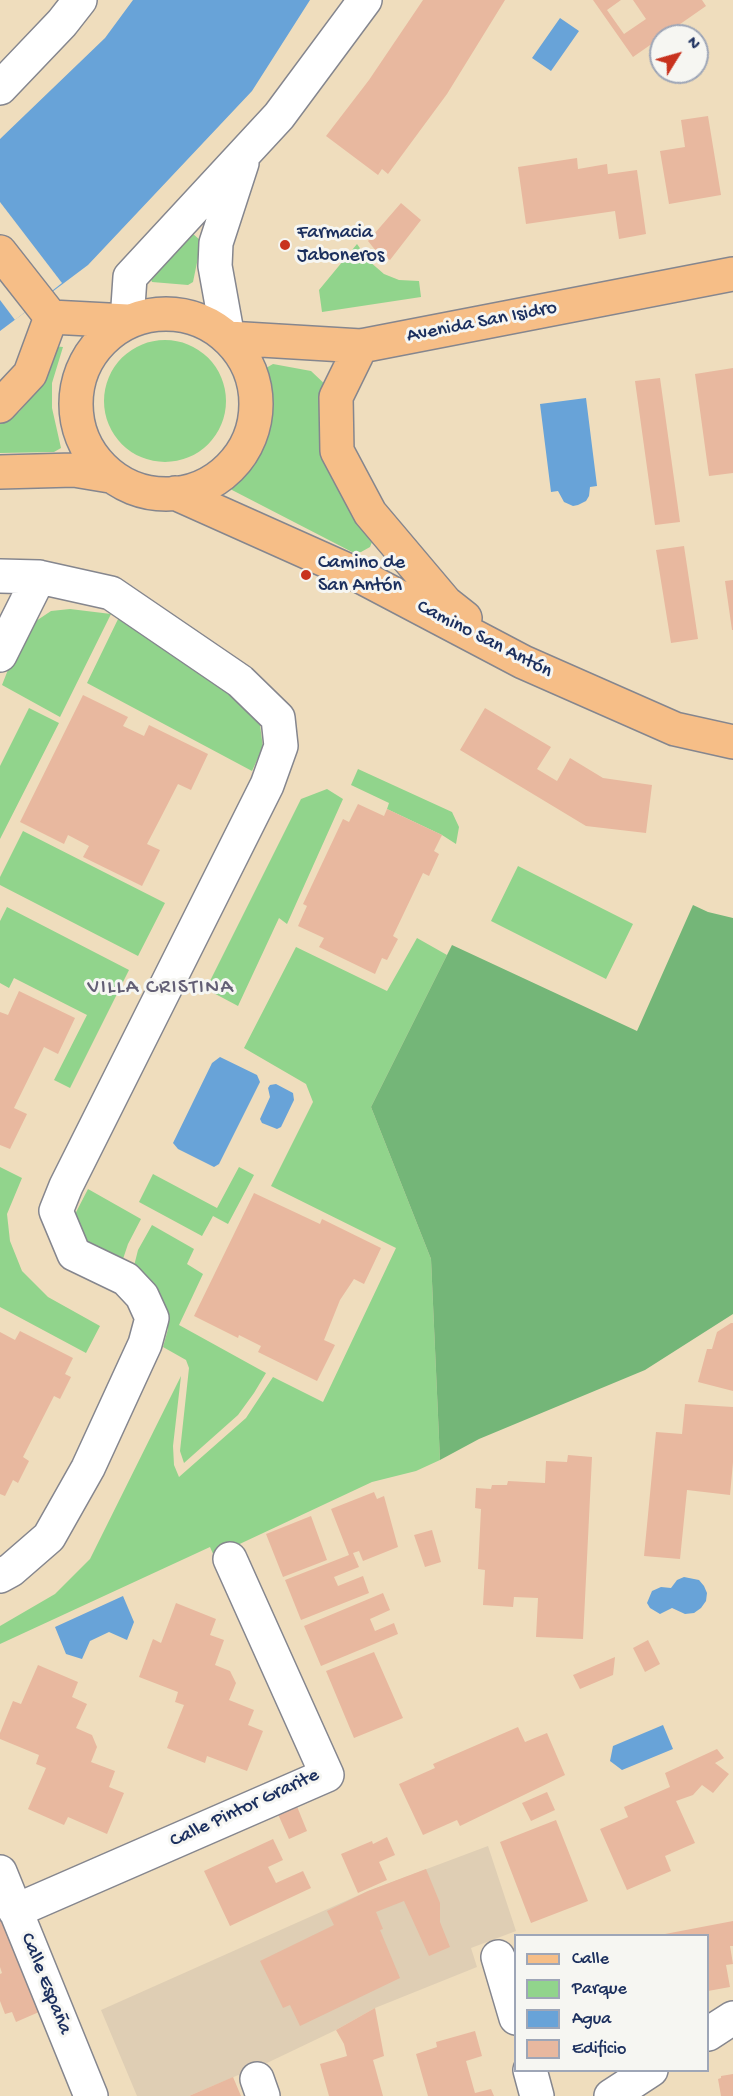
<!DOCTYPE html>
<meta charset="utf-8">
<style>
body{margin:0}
#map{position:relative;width:733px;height:2096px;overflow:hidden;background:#efddbd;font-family:"Gochi Hand",sans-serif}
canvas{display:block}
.legend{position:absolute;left:514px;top:1934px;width:195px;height:138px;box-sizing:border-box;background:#f6f6f2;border:2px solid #9ea6b7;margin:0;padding:8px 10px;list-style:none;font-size:18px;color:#1b2f5e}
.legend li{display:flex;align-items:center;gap:12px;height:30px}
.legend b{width:30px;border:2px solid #9ea6b7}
.north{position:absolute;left:649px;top:24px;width:60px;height:60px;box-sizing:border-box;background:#f6f6f2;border:2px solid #9ea6b7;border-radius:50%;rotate:53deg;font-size:16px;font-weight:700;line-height:24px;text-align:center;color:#1b2f5e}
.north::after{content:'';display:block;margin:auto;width:21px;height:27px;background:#c8321e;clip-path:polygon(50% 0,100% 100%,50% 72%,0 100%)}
</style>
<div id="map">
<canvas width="733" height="2096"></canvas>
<ul class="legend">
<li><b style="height:8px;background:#f6be87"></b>Calle</li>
<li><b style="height:16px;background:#91d48c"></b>Parque</li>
<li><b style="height:16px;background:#68a3d8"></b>Agua</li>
<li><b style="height:16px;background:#e8b89f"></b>Edificio</li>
</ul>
<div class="north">N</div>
</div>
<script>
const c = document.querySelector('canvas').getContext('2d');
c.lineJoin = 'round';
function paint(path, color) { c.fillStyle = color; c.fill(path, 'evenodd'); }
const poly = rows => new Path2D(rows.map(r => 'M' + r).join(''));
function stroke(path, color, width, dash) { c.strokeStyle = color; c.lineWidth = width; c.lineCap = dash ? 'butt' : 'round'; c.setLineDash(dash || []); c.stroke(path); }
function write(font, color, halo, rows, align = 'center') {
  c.font = font + ' "Gochi Hand",sans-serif'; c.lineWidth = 6; c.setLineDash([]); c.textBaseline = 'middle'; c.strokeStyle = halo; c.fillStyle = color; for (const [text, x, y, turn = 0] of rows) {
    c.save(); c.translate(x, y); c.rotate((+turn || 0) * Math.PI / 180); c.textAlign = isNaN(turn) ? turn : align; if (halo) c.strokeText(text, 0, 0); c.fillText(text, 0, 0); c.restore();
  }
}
paint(poly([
 [488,1846,516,1931,471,1948,477,1967,375,2008,336,2030,269,2062,189,2096,137,2096,101,2010,368,1891]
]), '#dfceb4');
paint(poly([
 [192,233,200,240,201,243,193,282,188,285,152,282,150,277],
 [357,244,369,261,384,274,399,280,419,281,421,297,322,312,319,290],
 '104 401a61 61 0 1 1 122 0a61 61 0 1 1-122 0Z',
 [52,346,63,347,52,383,52,408,61,448,54,452,0,453,0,424,19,412,30,399,38,386],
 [273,364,311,371,329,388,364,529,372,542,370,547,361,552,354,553,232,490,229,484,230,479,246,461,259,435,266,414,264,373,266,368],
 [70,609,111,614,60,717,2,685,15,652,30,625,51,611],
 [120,615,244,700,259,718,263,747,252,771,87,683],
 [29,708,59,723,0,839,0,766],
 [358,769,452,812,459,827,456,844,442,835,387,809,389,803,351,785],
 [327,789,343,799,287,924,279,918,238,1006,206,989,301,799],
 [23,831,165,903,138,956,0,885,0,877],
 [518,866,633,924,606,979,491,921],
 [7,907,129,970,70,1088,54,1080,87,1015,14,978,9,988,0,983,0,921],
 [417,938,447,955,371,1107,431,1259,440,1460,416,1471,372,1482,214,1556,210,1547,0,1644,0,1626,55,1594,90,1559,181,1376,173,1446,174,1465,179,1477,246,1418,273,1377,323,1402,396,1248,271,1186,313,1102,306,1084,244,1048,296,947,387,991],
 [0,1167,22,1178,7,1214,10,1241,22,1271,48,1297,100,1326,86,1353,0,1307],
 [239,1167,254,1175,228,1224,213,1216,202,1236,139,1202,153,1174,217,1208],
 [88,1189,141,1219,128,1244,121,1265,90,1253,72,1220],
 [152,1225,194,1249,187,1264,203,1274,179,1325,266,1373,254,1393,238,1415,184,1463,180,1451,189,1368,186,1360,163,1347,168,1329,165,1305,155,1288,133,1270,138,1250]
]), '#91d48c');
paint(poly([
 [693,905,708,912,733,918,733,1314,645,1370,479,1439,440,1460,431,1259,371,1107,452,945,637,1031]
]), '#74b678');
paint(poly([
 [133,0,310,0,252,91,88,265,0,331,0,139,105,38],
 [560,18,579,31,551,71,532,58],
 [586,398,597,486,590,487,589,496,586,501,578,505,573,506,564,502,558,491,551,492,540,404],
 [220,1057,257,1075,260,1082,219,1164,214,1167,178,1149,173,1143,212,1063],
 [276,1084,293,1093,294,1100,281,1127,277,1129,262,1123,260,1119,270,1097,268,1088,270,1085],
 [684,1577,699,1580,704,1586,707,1593,706,1601,701,1608,694,1613,685,1614,672,1608,660,1614,650,1608,647,1603,652,1591,661,1587,671,1588,677,1580],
 [123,1596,134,1622,127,1640,109,1632,90,1641,82,1659,66,1654,55,1627],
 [663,1725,673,1749,622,1770,610,1761,613,1746]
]), '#68a3d8');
paint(poly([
 [0,202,62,283,15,320,0,300]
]), '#efddbd');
paint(poly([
 [423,0,505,0,447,94,388,174,382,169,378,175,326,136,369,80],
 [593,0,621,0,607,10,624,34,646,19,633,0,702,0,706,6,633,57],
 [708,116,721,195,669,204,660,151,685,147,681,120],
 [577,158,578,169,607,164,608,174,637,170,646,234,619,239,615,211,526,224,518,167],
 [401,203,421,220,390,260,376,251,368,241],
 [733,368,733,473,709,476,695,374],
 [660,378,680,522,655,525,635,381],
 [684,546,698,639,671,643,656,550],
 [733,580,733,630,732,630,725,581],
 [83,695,128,717,123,726,144,736,149,725,208,754,191,790,178,784,159,821,147,844,160,850,142,886,83,857,89,846,68,835,64,844,20,822],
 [485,708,551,747,537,769,557,781,570,758,603,778,652,785,646,833,586,826,460,750],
 [358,804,384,816,387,809,442,835,434,851,439,854,429,876,423,873,393,936,398,939,387,960,382,958,375,974,319,947,324,938,298,926,307,906,303,904,343,819,349,822],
 [19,991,75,1018,58,1054,44,1047,14,1108,27,1114,10,1149,0,1145,0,1012,8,1015],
 [254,1193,320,1224,322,1219,381,1248,364,1284,354,1279,340,1300,324,1340,335,1345,317,1381,258,1352,261,1346,239,1335,238,1338,194,1316],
 [731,1323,733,1323,733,1391,698,1382,707,1349,712,1349,717,1332],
 [20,1331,73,1358,65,1374,71,1377,60,1399,54,1396,23,1457,29,1461,18,1483,13,1480,5,1496,0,1494,0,1332,15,1340],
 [685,1404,733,1407,733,1462,730,1495,687,1490,680,1559,644,1556,656,1432,682,1434],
 [568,1455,592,1457,583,1639,536,1637,538,1598,514,1597,513,1607,483,1605,485,1570,478,1569,481,1509,475,1508,476,1488,491,1489,492,1485,507,1485,508,1481,545,1483,546,1461,567,1462],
 [374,1492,377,1499,384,1496,398,1547,363,1561,359,1551,353,1553,359,1567,334,1577,338,1586,363,1576,369,1593,301,1620,285,1580,349,1555,331,1509],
 [311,1516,327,1560,283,1577,266,1534],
 [432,1530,441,1562,425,1567,414,1535],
 [383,1593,390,1610,370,1619,375,1631,394,1623,398,1634,321,1666,304,1626],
 [176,1603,216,1619,210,1635,224,1640,215,1665,230,1671,236,1683,229,1700,254,1710,248,1725,263,1731,247,1771,207,1756,205,1763,167,1748,184,1705,175,1702,178,1692,139,1677,153,1639,161,1643],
 [648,1640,660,1664,645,1672,633,1648],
 [374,1652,403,1718,354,1738,326,1671],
 [615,1657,613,1675,580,1689,573,1675],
 [38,1665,78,1682,72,1697,87,1704,76,1728,92,1735,97,1747,91,1762,115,1771,109,1787,124,1793,107,1834,68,1817,64,1825,28,1809,46,1768,36,1764,39,1755,0,1739,0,1733,13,1701,21,1704],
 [518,1727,525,1742,547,1733,565,1775,460,1826,457,1820,423,1835,399,1784,435,1768,433,1764],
 [717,1749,724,1758,715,1763,729,1774,713,1793,702,1785,693,1795,676,1801,695,1843,665,1856,671,1871,627,1890,600,1829,628,1817,624,1807,670,1787,665,1773],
 [547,1792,555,1810,531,1821,522,1803],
 [296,1804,307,1831,289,1839,277,1812],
 [556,1820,588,1901,531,1923,500,1842],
 [387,1837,395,1855,379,1862,387,1880,358,1893,341,1854,372,1841,373,1844],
 [273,1839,283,1860,268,1867,276,1883,303,1871,311,1888,230,1926,204,1871],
 [426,1869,440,1903,440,1922,450,1947,429,1956,404,1901,376,1912,383,1929,380,1930,400,1978,300,2026,290,2005,283,2008,260,1961,334,1925,327,1911,368,1891],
 [0,1915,39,2012,16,2022,12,2012,5,2014,0,2001,0,1974,2,1973,0,1967],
 [733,1921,733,1946,730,1946,733,1964,726,1965,730,1987,708,1991,708,1936,665,1934],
 [375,2008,384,2056,373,2060,383,2096,329,2096,320,2064,347,2056,344,2044,336,2030],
 [475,2031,482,2056,466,2061,475,2093,491,2089,494,2096,428,2096,416,2054,437,2047,436,2042],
 [733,2074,733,2096,721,2096,718,2079,721,2078,721,2076],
 [233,2077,241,2096,189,2096]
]), '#e8b89f');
const minor = poly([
 [0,88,62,23,80,0],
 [127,321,130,277,279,116,365,0],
 [228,338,215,266,216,243,242,163],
 [0,576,39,577,111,593,240,681,278,718,281,746,267,785,66,1186,56,1211,74,1254,126,1279,142,1296,152,1318,145,1344,88,1468,49,1537,11,1570,0,1576],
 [0,655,39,577],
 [0,1872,91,2096],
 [15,1911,327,1775,230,1559],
 [498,1957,516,2018],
 [708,2034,733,2018],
 [530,2070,537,2096],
 [257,2079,263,2096],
 [611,2096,651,2070]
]);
const major = poly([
 [0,252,51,317,127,321],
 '76 404a90 90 0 1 1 180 0a90 90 0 1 1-180 0Z',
 [228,338,361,346,733,274],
 [361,346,336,397,337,451,370,513,446,603,465,618],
 [0,406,30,374,51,317],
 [0,472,74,470,110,476],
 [175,493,356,574,523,662,675,729,733,742]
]);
stroke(minor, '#85868e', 36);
stroke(major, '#85868e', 36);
stroke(minor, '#fff', 33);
stroke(major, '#f6be87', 33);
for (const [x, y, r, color] of [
 [285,245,6,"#c8321e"],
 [306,575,6,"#c8321e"]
]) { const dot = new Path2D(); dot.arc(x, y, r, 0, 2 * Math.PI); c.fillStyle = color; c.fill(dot); stroke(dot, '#f6f6f2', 2); }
write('20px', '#1b2f5e', '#f6f6f2', [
 ["Farmacia",297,234],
 ["Jaboneros",297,257],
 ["Camino de",318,564],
 ["San Antón",318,587]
], 'left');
write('20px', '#1b2f5e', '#f6f6f2', [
 ["Avenida San Isidro",482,323,-11],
 ["Camino San Antón",484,640,27],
 ["Calle Pintor Grarite",245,1809,-25],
 ["Calle España",45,1984,68]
]);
c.letterSpacing = '1.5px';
write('21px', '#635f75', '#f6f6f2', [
 ["VILLA CRISTINA",161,989]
]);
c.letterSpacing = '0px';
</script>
